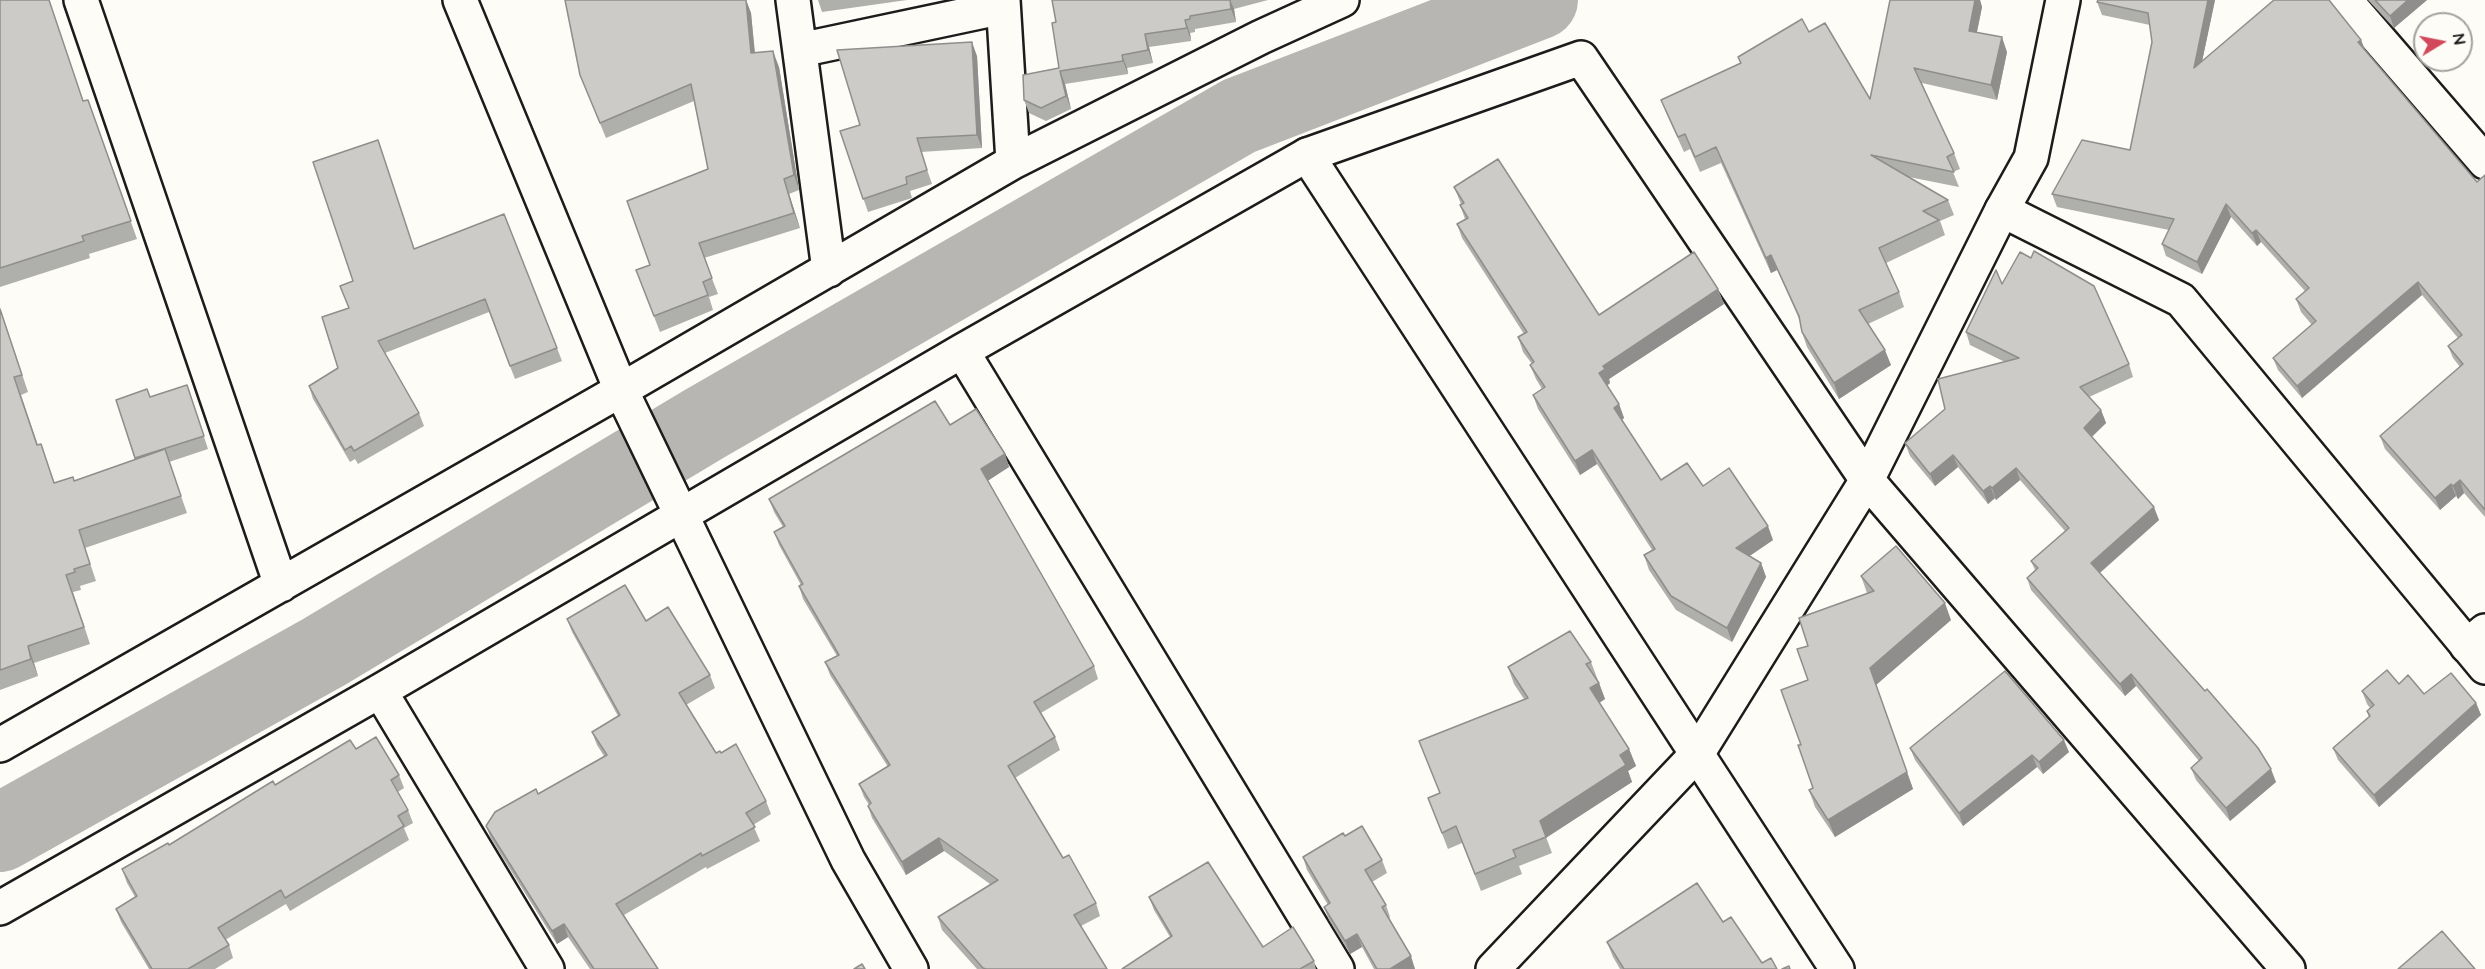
<!DOCTYPE html>
<style>
body{margin:0}
#map{position:relative;width:2485px;height:969px;overflow:hidden;background:#fdfcf7;font-family:"Architects Daughter",sans-serif}
canvas{display:block}
.north{position:absolute;left:2413px;top:12px;width:60px;height:60px;box-sizing:border-box;background:#fdfcf7;border:2px solid #a3a29f;border-radius:50%;rotate:80deg;font-size:16px;font-weight:700;line-height:24px;text-align:center;color:#1c1c1c}
.north::after{content:'';display:block;margin:auto;width:21px;height:27px;background:#d1495b;clip-path:polygon(50% 0,100% 100%,50% 72%,0 100%)}
</style>
<div id="map">
<canvas width="2485" height="969"></canvas>
<div class="north">N</div>
</div>
<script>
const c = document.querySelector('canvas').getContext('2d');
c.lineJoin = 'round';
const poly = rows => new Path2D(rows.map(r => 'M' + r).join(''));
function stroke(path, color, width, dash) { c.strokeStyle = color; c.lineWidth = width; c.lineCap = dash ? 'butt' : 'round'; c.setLineDash(dash || []); c.stroke(path); }
function paint(path, color) { c.fillStyle = color; c.fill(path, 'evenodd'); }
stroke(poly([
 [0,833,324,652,704,424,1239,116,1539,0]
]), '#b7b6b2', 78);
const street = poly([
 [81,0,281,585],
 [793,0,829,270],
 [1003,0,1013,162],
 [2345,0,2485,162],
 [800,50,1003,7],
 [962,351,1337,969],
 [2467,646,2485,631],
 [380,691,547,969],
 [0,745,621,390,1013,162,1261,37,1342,0],
 [0,908,380,691,962,351,1307,155,1581,58,1867,480,2288,969],
 [1493,969,1697,754,1867,480,2002,210,2031,158,2063,0]
]);
const secondary = poly([
 [460,0,621,390,848,860,911,969],
 [1307,155,1837,969],
 [2002,210,2181,300,2485,667]
]);
stroke(street, '#1c1c1c', 38);
stroke(secondary, '#1c1c1c', 38);
stroke(street, '#fdfcf7', 33);
stroke(secondary, '#fdfcf7', 33);
paint(poly([
 [0,0,84,101,88,100,137,239,89,254,90,258,0,287],
 [565,0,746,0,751,13,755,52,779,67,799,190,789,194,800,228,704,258,718,294,709,297,713,310,660,332,636,270,650,265,708,169,694,101,606,138,580,75],
 [818,0,907,0,822,12],
 [1052,0,1268,0,1234,9,1236,22,1195,29,1195,32,1190,33,1191,41,1149,47,1153,63,1127,68,1128,74,1065,84,1071,109,1046,121,1029,113,1024,100,1059,68,1056,22],
 [1975,0,1980,0,1982,7,1977,32,2007,52,1997,100,1922,83,1954,153,1960,169,1953,172,1959,187,1909,177,1948,200,1954,215,1940,221,1945,235,1886,263,1899,292,1904,307,1868,324,1891,365,1839,399,1807,347,1802,332,1800,321,1777,270,1771,273,1721,163,1700,172,1690,149,1684,152,1667,115,1661,100,1740,63,1738,57,1809,32,1870,99],
 [2215,0,2202,61,2361,40,2365,50,2477,182,2485,175,2485,517,2464,493,2458,499,2456,496,2440,510,2385,449,2380,436,2460,367,2453,358,2448,346,2458,338,2422,295,2302,398,2278,370,2273,358,2312,325,2301,312,2296,299,2305,291,2261,242,2257,246,2231,217,2202,274,2166,256,2162,244,2169,230,2057,207,2052,194,2130,150,2152,42,2150,25,2102,15,2097,2],
 [2368,0,2427,0,2394,28],
 [977,56,982,148,921,152,932,184,910,191,912,198,868,212,840,131,860,125],
 [1454,187,1599,315,1718,289,1724,304,1609,379,1610,383,1607,386,1619,404,1624,418,1622,420,1661,480,1703,486,1773,540,1749,556,1761,563,1766,577,1732,642,1676,610,1649,570,1644,555,1652,550,1597,464,1580,475,1538,409,1533,395,1542,389,1536,379,1530,365,1532,364,1523,352,1518,337,1524,334,1462,238,1457,224,1465,219,1460,205,1461,204],
 [415,249,557,348,562,361,515,379,489,312,385,353,419,413,424,426,358,464,355,459,350,462,313,399,309,386,338,368,353,281],
 [2002,284,2129,364,2133,377,2089,397,2101,410,2106,423,2092,437,2159,520,2100,573,2276,782,2230,821,2196,780,2191,768,2199,761,2136,686,2125,696,2031,590,2027,578,2035,570,2031,561,2065,531,2020,480,1996,500,1995,498,1988,504,1958,467,1935,486,1910,456,1905,443,2005,362,1970,345,1966,332],
 [0,308,28,392,21,395,38,445,55,483,74,481,135,460,116,400,150,397,187,385,208,449,169,462,187,513,85,548,96,581,80,586,81,590,73,592,90,644,34,663,38,676,0,690],
 [950,425,1005,454,1009,467,988,480,1094,666,1098,679,1041,713,1055,737,1060,750,1015,778,1063,858,1096,903,1100,916,1081,926,1107,969,977,969,942,930,938,917,990,884,944,851,906,875,872,818,868,806,869,805,864,797,859,784,888,767,830,675,825,662,837,656,803,599,799,586,801,585,779,545,774,532,783,527,774,512,769,499],
 [1861,576,1951,620,1876,685,1913,789,1835,837,1815,807,1809,790,1813,788,1801,745,1808,680,1808,646,1867,593],
 [567,619,646,621,710,675,715,688,686,705,716,753,721,753,766,801,771,814,753,825,760,841,707,869,706,867,624,915,658,969,590,969,568,937,557,944,491,839,486,826,604,756,597,745,592,732,618,716,572,632],
 [1591,662,1605,699,1599,703,1629,749,1636,766,1628,771,1632,782,1546,837,1552,853,1519,866,1522,874,1481,891,1462,843,1448,849,1428,798,1439,793,1524,699,1514,684,1508,667],
 [2399,684,2424,694,2476,703,2481,715,2379,807,2338,760,2333,748,2369,717,2367,711,2370,708,2367,704,2362,691],
 [1910,748,2069,752,2043,774,2037,767,1963,826,1915,760],
 [356,749,399,775,404,788,398,792,408,810,413,823,404,828,409,840,290,911,286,904,225,940,229,945,233,958,215,969,149,969,121,922,116,909,135,897,127,883,122,869,169,845,275,785],
 [1345,836,1382,860,1387,873,1372,882,1386,905,1390,917,1389,918,1415,969,1374,969,1362,947,1350,954,1329,920,1324,907,1328,905,1307,870,1303,857],
 [1149,897,1263,947,1314,961,1316,969,1122,969,1170,937,1154,910],
 [1723,922,1762,963,1777,969,1620,969,1613,957,1607,942]
]), '#afafac');
paint(poly([
 [746,0,751,13,756,68,751,53],
 [1230,0,1234,9,1236,22,1231,9],
 [1975,0,1980,0,1982,7,1974,46,1969,31],
 [2208,0,2215,0,2198,81,2194,68],
 [2408,0,2427,0,2394,28,2390,16],
 [1185,20,1190,33,1191,41,1187,28],
 [1145,34,1149,47,1153,63,1148,50],
 [2002,37,2007,52,1997,100,1991,85],
 [2361,40,2366,53,2358,42],
 [972,42,977,56,982,148,977,135],
 [773,51,779,67,799,190,794,175],
 [1122,55,1127,68,1128,74,1123,61],
 [1060,71,1065,84,1071,109,1066,96],
 [784,179,789,194,800,228,794,213],
 [2226,204,2231,217,2202,274,2197,262],
 [2256,230,2261,242,2257,246,2252,233],
 [1771,255,1777,270,1771,273,1766,258],
 [2418,282,2422,295,2302,398,2297,386],
 [1718,289,1724,304,1609,379,1610,383,1604,387,1599,373,1603,366],
 [1885,350,1891,365,1839,399,1834,383],
 [1619,404,1624,418,1619,422,1614,408],
 [2101,410,2106,423,2088,440,2084,428],
 [1592,450,1597,464,1580,475,1575,461],
 [1005,454,1009,467,986,482,981,469],
 [1953,455,1958,467,1935,486,1930,474],
 [2016,468,2020,480,1996,500,1992,488],
 [2460,480,2464,493,2458,499,2453,486],
 [2451,484,2456,496,2440,510,2435,498],
 [1990,486,1995,498,1988,504,1983,491],
 [2154,507,2159,520,2096,576,2091,563],
 [1768,526,1773,540,1741,562,1736,548],
 [1761,563,1766,577,1732,642,1727,628],
 [1945,603,1951,620,1876,685,1913,789,1835,837,1828,820,1870,668],
 [28,646,34,663,38,676,31,659],
 [2131,674,2136,686,2125,696,2120,684],
 [1599,683,1605,699,1596,705,1590,688],
 [2476,703,2481,715,2379,807,2374,795],
 [2064,740,2069,752,2043,774,2039,762],
 [1629,749,1636,766,1628,771,1632,782,1546,838,1540,821,1620,755],
 [2032,755,2037,767,1963,826,1959,813],
 [2271,769,2276,782,2230,821,2226,808],
 [939,838,944,851,906,875,902,862],
 [564,924,568,937,557,944,552,931],
 [1357,934,1362,947,1350,954,1345,941],
 [1411,956,1415,969,1390,969]
]), '#8f8e8c');
const building = poly([
 [0,0,49,0,83,101,88,100,131,221,82,236,84,241,0,268,0,0],
 [565,0,746,0,751,53,773,51,794,175,784,179,794,213,699,243,712,278,703,282,708,295,654,316,636,270,650,265,627,201,708,169,691,84,600,123,580,75,565,0],
 [1052,0,1230,0,1231,9,1190,16,1190,19,1185,20,1187,28,1145,34,1148,50,1122,55,1123,61,1060,71,1066,96,1041,108,1024,100,1023,75,1059,68,1052,23,1056,22,1052,0],
 [1890,0,1975,0,1969,31,2002,37,1991,85,1914,68,1954,153,1947,157,1954,172,1871,155,1948,200,1923,211,1939,220,1879,248,1899,292,1859,310,1885,350,1834,383,1802,332,1799,316,1771,255,1766,258,1716,147,1695,157,1685,134,1678,137,1661,100,1741,63,1738,57,1802,19,1809,32,1825,23,1870,99,1890,0],
 [2098,0,2208,0,2194,68,2274,0,2329,0,2361,40,2358,42,2477,182,2485,175,2485,510,2460,480,2453,486,2451,484,2435,498,2380,436,2463,364,2448,346,2462,335,2418,282,2297,386,2273,358,2316,321,2296,299,2309,288,2256,230,2252,233,2226,204,2197,262,2162,244,2174,219,2052,194,2082,140,2130,150,2152,42,2148,13,2097,2,2098,0],
 [2375,0,2408,0,2390,16,2375,0],
 [972,42,977,135,917,138,927,170,906,177,907,184,863,199,840,131,860,125,837,50,972,42],
 [378,140,414,249,504,214,557,348,510,366,485,299,378,341,419,413,354,451,351,446,345,450,309,386,338,368,322,317,349,308,340,286,353,281,313,162,378,140],
 [1498,159,1599,315,1694,252,1718,289,1603,366,1605,369,1599,373,1619,404,1614,408,1661,480,1687,463,1703,486,1729,468,1768,526,1736,548,1761,563,1727,628,1671,596,1644,555,1655,549,1592,450,1575,461,1533,395,1545,387,1530,365,1534,362,1518,337,1527,332,1457,224,1468,218,1460,205,1464,203,1454,187,1498,159],
 [2034,251,2094,286,2129,364,2080,387,2101,410,2084,428,2154,507,2091,563,2205,691,2207,689,2258,748,2271,769,2226,808,2191,768,2202,758,2131,674,2120,684,2027,578,2038,568,2031,561,2069,528,2016,468,1992,488,1990,486,1983,491,1953,455,1930,474,1905,443,1945,409,1938,379,2019,358,1966,332,1996,270,2002,284,2020,252,2031,258,2034,251],
 [0,309,22,375,14,377,37,445,41,444,54,483,73,477,74,481,165,449,181,496,79,530,90,564,74,569,75,572,66,575,84,627,28,646,31,659,0,670,0,309],
 [187,385,204,436,135,458,116,400,147,389,150,397,187,385],
 [935,401,950,425,976,409,1005,454,981,469,1094,666,1034,702,1055,737,1008,766,1063,858,1069,855,1096,903,1074,915,1107,969,986,969,983,968,938,917,998,880,939,838,902,862,868,806,871,803,859,784,890,765,825,662,839,655,799,586,803,584,774,532,785,526,769,499,935,401],
 [1896,546,1945,603,1870,668,1907,772,1828,820,1809,790,1813,788,1798,745,1801,745,1781,690,1808,680,1797,649,1808,646,1799,618,1874,591,1861,576,1896,546],
 [625,585,646,621,668,607,710,675,679,693,716,753,720,751,721,753,736,744,766,801,746,813,755,827,702,856,701,853,616,904,658,969,594,969,564,924,552,931,486,826,495,812,536,789,538,794,607,755,592,732,620,715,567,619,625,585],
 [1570,631,1591,662,1586,664,1599,683,1590,688,1629,749,1620,755,1626,765,1540,821,1546,837,1513,850,1516,857,1475,874,1456,826,1442,833,1428,798,1440,793,1419,741,1528,698,1508,667,1570,631],
 [2387,670,2399,684,2408,675,2424,694,2451,673,2476,703,2374,795,2333,748,2370,716,2367,711,2374,705,2362,691,2387,670],
 [2005,671,2064,740,2039,762,2032,755,1959,813,1910,748,2005,671],
 [376,737,399,775,391,780,408,810,398,816,404,826,285,898,281,890,218,928,229,945,188,969,152,969,116,909,137,896,122,869,168,843,169,845,273,781,275,785,350,740,356,749,376,737],
 [1362,826,1382,860,1365,870,1386,905,1382,907,1411,956,1390,969,1377,969,1357,934,1345,941,1324,907,1330,903,1303,857,1343,833,1345,836,1362,826],
 [1208,862,1263,947,1293,927,1314,961,1300,969,1122,969,1172,936,1149,897,1208,862],
 [1697,883,1723,922,1731,917,1762,963,1771,958,1777,969,1624,969,1607,942,1697,883],
 [2442,931,2475,969,2398,969,2442,931],
 [862,964,865,969,854,969,862,964],
 [1789,966,1790,969,1782,969,1789,966]
]);
paint(building, '#cccbc8');
stroke(building, '#8f8e8c', 1.5);
</script>
